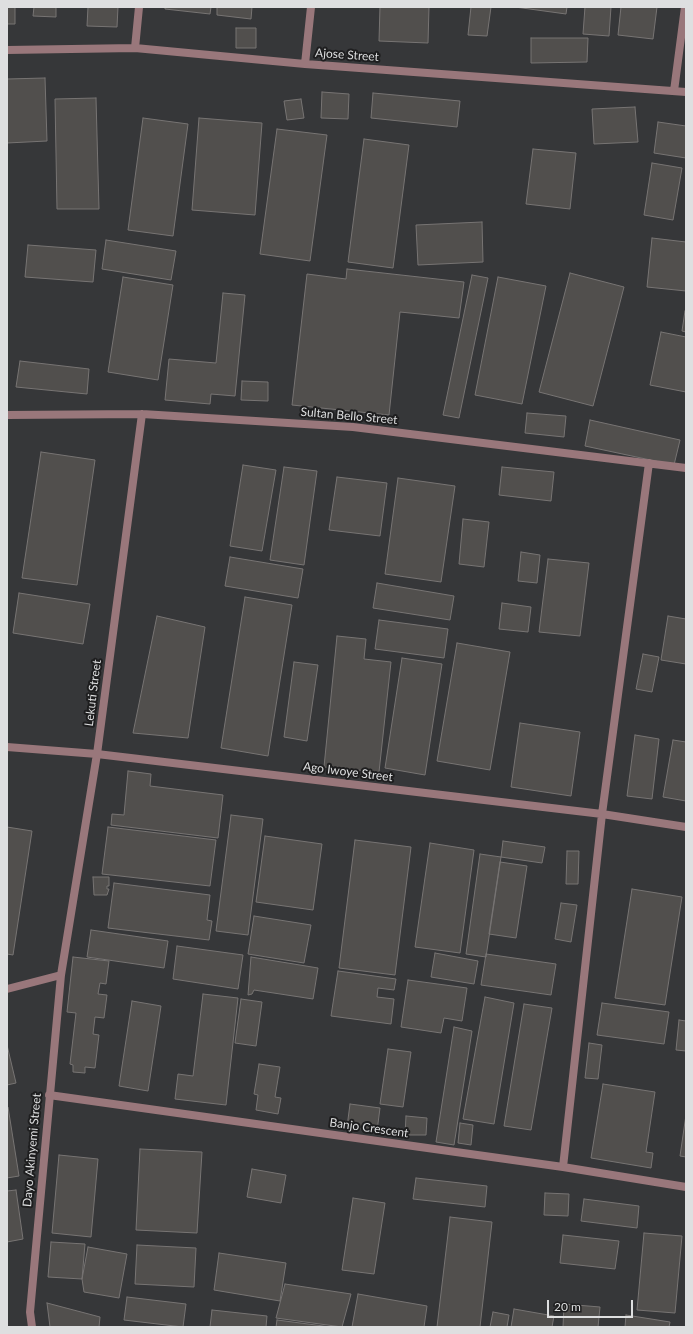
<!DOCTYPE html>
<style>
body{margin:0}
#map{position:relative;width:693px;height:1334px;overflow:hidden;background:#363739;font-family:Lato,sans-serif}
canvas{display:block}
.frame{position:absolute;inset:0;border:8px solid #dedfe0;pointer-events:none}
.scale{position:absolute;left:547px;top:1300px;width:86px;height:18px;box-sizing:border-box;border:2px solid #dedfe0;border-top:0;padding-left:5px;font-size:12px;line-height:14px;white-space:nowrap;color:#dedfe0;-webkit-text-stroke:3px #1e1e1f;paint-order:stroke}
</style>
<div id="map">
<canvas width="693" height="1334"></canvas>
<div class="frame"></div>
<div class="scale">20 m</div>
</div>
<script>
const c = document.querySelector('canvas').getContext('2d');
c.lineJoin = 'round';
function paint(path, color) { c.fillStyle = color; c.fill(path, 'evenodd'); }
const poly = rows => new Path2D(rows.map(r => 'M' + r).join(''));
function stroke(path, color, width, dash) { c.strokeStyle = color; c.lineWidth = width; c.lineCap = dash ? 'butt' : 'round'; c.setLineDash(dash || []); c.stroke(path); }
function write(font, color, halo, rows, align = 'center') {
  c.font = font + ' Lato,sans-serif'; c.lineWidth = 4; c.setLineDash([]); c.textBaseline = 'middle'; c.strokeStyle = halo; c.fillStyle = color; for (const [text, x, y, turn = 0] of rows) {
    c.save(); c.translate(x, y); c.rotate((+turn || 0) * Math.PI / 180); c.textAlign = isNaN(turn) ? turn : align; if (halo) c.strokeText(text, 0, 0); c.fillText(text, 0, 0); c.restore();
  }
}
const building = poly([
 [7,7,15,7,15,24,7,24,7,7],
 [34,7,56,7,56,17,33,16,34,7],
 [88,7,118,7,117,27,87,26,88,7],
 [165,7,211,7,210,14,165,9,165,7],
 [217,7,252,7,251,19,217,15,217,7],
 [380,7,429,7,428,43,379,41,380,7],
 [471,7,491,7,487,36,468,35,471,7],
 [515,7,567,7,566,14,515,7],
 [585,7,611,7,609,36,583,34,585,7],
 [621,7,657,7,653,39,618,35,621,7],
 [236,28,256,28,256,48,236,48,236,28],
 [531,38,588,38,587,62,531,63,531,38],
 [45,78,47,141,7,143,7,79,45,78],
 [322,92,349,94,348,119,321,118,322,92],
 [373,93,460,101,457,127,371,118,373,93],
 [96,98,99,209,57,209,55,99,96,98],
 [301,99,304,118,287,120,284,101,301,99],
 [635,107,638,142,594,144,592,109,635,107],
 [143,118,188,124,173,236,128,230,143,118],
 [199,118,262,123,255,215,192,210,199,118],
 [658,122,686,126,686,158,654,153,658,122],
 [277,129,327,135,310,261,260,254,277,129],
 [364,139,409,145,393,268,348,262,364,139],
 [533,149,576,153,570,209,526,204,533,149],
 [652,163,682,168,673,220,644,215,652,163],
 [482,222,483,262,418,265,416,225,482,222],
 [652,238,686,242,686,291,647,287,652,238],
 [106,240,176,251,171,280,102,269,106,240],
 [28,245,96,250,93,282,25,277,28,245],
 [347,269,464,282,459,318,400,312,389,415,292,405,307,274,346,279,347,269],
 [570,273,624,287,593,406,539,392,570,273],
 [472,275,488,278,459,418,443,415,472,275],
 [123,277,173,285,158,380,108,372,123,277],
 [498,277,546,286,522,404,475,395,498,277],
 [223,293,245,295,235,396,211,394,210,404,165,400,169,359,216,363,223,293],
 [685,311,686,311,686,332,682,331,685,311],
 [661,332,686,337,686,392,650,385,661,332],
 [20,361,89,369,87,394,16,387,20,361],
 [242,381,268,382,268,401,241,400,242,381],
 [527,413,566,416,564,437,525,433,527,413],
 [590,420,680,440,674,465,585,446,590,420],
 [41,452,95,460,77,585,22,578,41,452],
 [243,465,276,470,262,551,230,546,243,465],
 [284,467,317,471,304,565,270,560,284,467],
 [502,467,554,472,551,501,499,495,502,467],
 [337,477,387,483,380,536,329,530,337,477],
 [398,478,455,486,441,582,385,574,398,478],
 [463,519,489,522,484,567,459,564,463,519],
 [521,552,540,555,537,583,518,581,521,552],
 [230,557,303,569,298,598,225,586,230,557],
 [548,559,589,563,580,636,539,632,548,559],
 [377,583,454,596,450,620,373,608,377,583],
 [19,593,90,604,83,644,13,633,19,593],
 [245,597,292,605,268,756,221,748,245,597],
 [502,603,531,607,528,632,499,629,502,603],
 [157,616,205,627,188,738,133,733,157,616],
 [668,616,686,619,686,664,661,660,668,616],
 [379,620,448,629,444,658,375,649,379,620],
 [337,636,366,639,364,659,391,662,379,772,324,767,337,636],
 [457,643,510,652,490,770,437,761,457,643],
 [643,654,659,657,652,692,636,689,643,654],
 [402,658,442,664,425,775,385,768,402,658],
 [294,662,318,665,307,741,284,737,294,662],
 [520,723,580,732,571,796,511,787,520,723],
 [635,735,659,739,652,799,627,796,635,735],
 [673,740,686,742,686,801,663,797,673,740],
 [128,771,151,774,150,786,223,795,218,838,111,825,112,814,124,815,128,771],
 [231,815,263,819,248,935,216,931,231,815],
 [7,827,32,831,13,955,7,954,7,827],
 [108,827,216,840,210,886,102,874,108,827],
 [265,836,322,844,313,910,256,902,265,836],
 [355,840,411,847,395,975,339,968,355,840],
 [503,841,545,847,542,863,501,857,503,841],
 [430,843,474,850,460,953,415,947,430,843],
 [567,851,579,851,578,884,566,884,567,851],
 [480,854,501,857,486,957,466,954,480,854],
 [500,862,527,866,516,938,489,934,500,862],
 [93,877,109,877,109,886,107,886,107,889,109,889,107,895,94,895,93,877],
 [114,883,210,895,207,920,212,921,209,940,108,928,114,883],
 [632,889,682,897,665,1005,615,998,632,889],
 [561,903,577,905,571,942,555,939,561,903],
 [254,916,311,925,304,963,248,954,254,916],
 [91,930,168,941,164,968,87,957,91,930],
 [177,946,243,955,238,989,173,979,177,946],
 [435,953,478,961,474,984,431,977,435,953],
 [486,954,556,964,551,995,481,985,486,954],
 [73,957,109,961,106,984,100,983,98,994,107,995,104,1018,95,1017,93,1034,99,1035,95,1068,85,1067,85,1073,73,1072,73,1065,70,1064,76,1013,67,1012,73,957],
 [251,957,318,968,313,999,254,990,252,994,248,995,251,957],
 [338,971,396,979,394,990,378,988,377,997,394,999,391,1024,331,1016,338,971],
 [408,980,467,988,462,1021,444,1018,441,1033,401,1027,408,980],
 [203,994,238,998,226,1105,175,1099,178,1074,193,1076,203,994],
 [485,997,514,1003,494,1124,463,1119,485,997],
 [241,999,262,1002,256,1046,235,1043,241,999],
 [132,1001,161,1006,148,1091,119,1086,132,1001],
 [602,1003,669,1012,664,1044,597,1035,602,1003],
 [524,1004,552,1008,531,1130,504,1126,524,1004],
 [679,1020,686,1021,686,1051,676,1050,679,1020],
 [454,1027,472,1031,454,1145,436,1142,454,1027],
 [589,1043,602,1045,598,1079,585,1078,589,1043],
 [7,1045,16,1083,7,1085,7,1045],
 [388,1049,411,1052,403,1107,380,1104,388,1049],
 [259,1064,280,1067,275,1097,281,1098,278,1114,256,1110,258,1095,254,1094,259,1064],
 [603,1084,655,1092,646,1152,653,1153,651,1168,591,1158,603,1084],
 [350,1104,380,1108,377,1131,347,1127,350,1104],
 [7,1107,8,1107,19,1176,7,1178,7,1107],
 [686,1115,686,1157,680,1156,686,1115],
 [406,1116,427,1118,426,1135,405,1135,406,1116],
 [460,1123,473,1125,471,1145,458,1143,460,1123],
 [140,1149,202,1152,197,1233,136,1230,140,1149],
 [59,1155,98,1159,91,1237,52,1233,59,1155],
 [252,1169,286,1175,281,1203,247,1197,252,1169],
 [416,1178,487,1186,485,1207,413,1199,416,1178],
 [16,1190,23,1239,7,1242,7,1191,16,1190],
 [545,1193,569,1194,568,1216,544,1215,545,1193],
 [353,1198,385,1203,374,1274,342,1270,353,1198],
 [584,1199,639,1206,637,1228,581,1221,584,1199],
 [450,1217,492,1222,480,1327,437,1327,450,1217],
 [644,1233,682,1236,675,1313,637,1310,644,1233],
 [563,1235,619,1241,615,1269,560,1263,563,1235],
 [51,1242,85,1244,82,1279,48,1277,51,1242],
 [137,1245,196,1248,194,1287,135,1284,137,1245],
 [88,1247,127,1254,119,1298,84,1292,82,1279,88,1247],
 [219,1253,286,1263,280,1301,214,1290,219,1253],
 [285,1284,351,1294,342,1327,276,1318,285,1284],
 [358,1294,427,1306,424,1327,352,1327,358,1294],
 [127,1297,186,1304,183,1327,124,1320,127,1297],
 [47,1303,100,1317,99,1327,50,1327,47,1303],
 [564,1304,600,1307,598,1327,563,1327,564,1304],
 [514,1309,554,1316,552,1327,511,1327,514,1309],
 [212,1310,267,1316,266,1327,210,1327,212,1310],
 [493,1312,509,1315,507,1327,490,1327,493,1312],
 [626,1315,670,1322,669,1327,625,1327,626,1315],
 [277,1320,331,1327,276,1327,277,1320]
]);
paint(building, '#514f4d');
stroke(building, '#777473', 1);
stroke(poly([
 [135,48,139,7],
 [7,50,135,48,305,64,686,92],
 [305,64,311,7],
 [674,91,685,7],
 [7,415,142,414,353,427,686,468],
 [7,747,97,754,602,814,686,827],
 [7,989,61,975],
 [49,1095,563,1167,686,1187],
 [563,1167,602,814,649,463],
 [32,1327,30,1312,61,975,97,754,142,414]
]), '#99777b', 8);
write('12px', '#dedfe0', '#1e1e1f', [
 ["Ajose Street",347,55,4],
 ["Sultan Bello Street",349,416,5],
 ["Lekuti Street",93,693,-83],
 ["Ago Iwoye Street",348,772,7],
 ["Banjo Crescent",369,1128,8],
 ["Dayo Akinyemi Street",32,1150,-85]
]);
</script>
